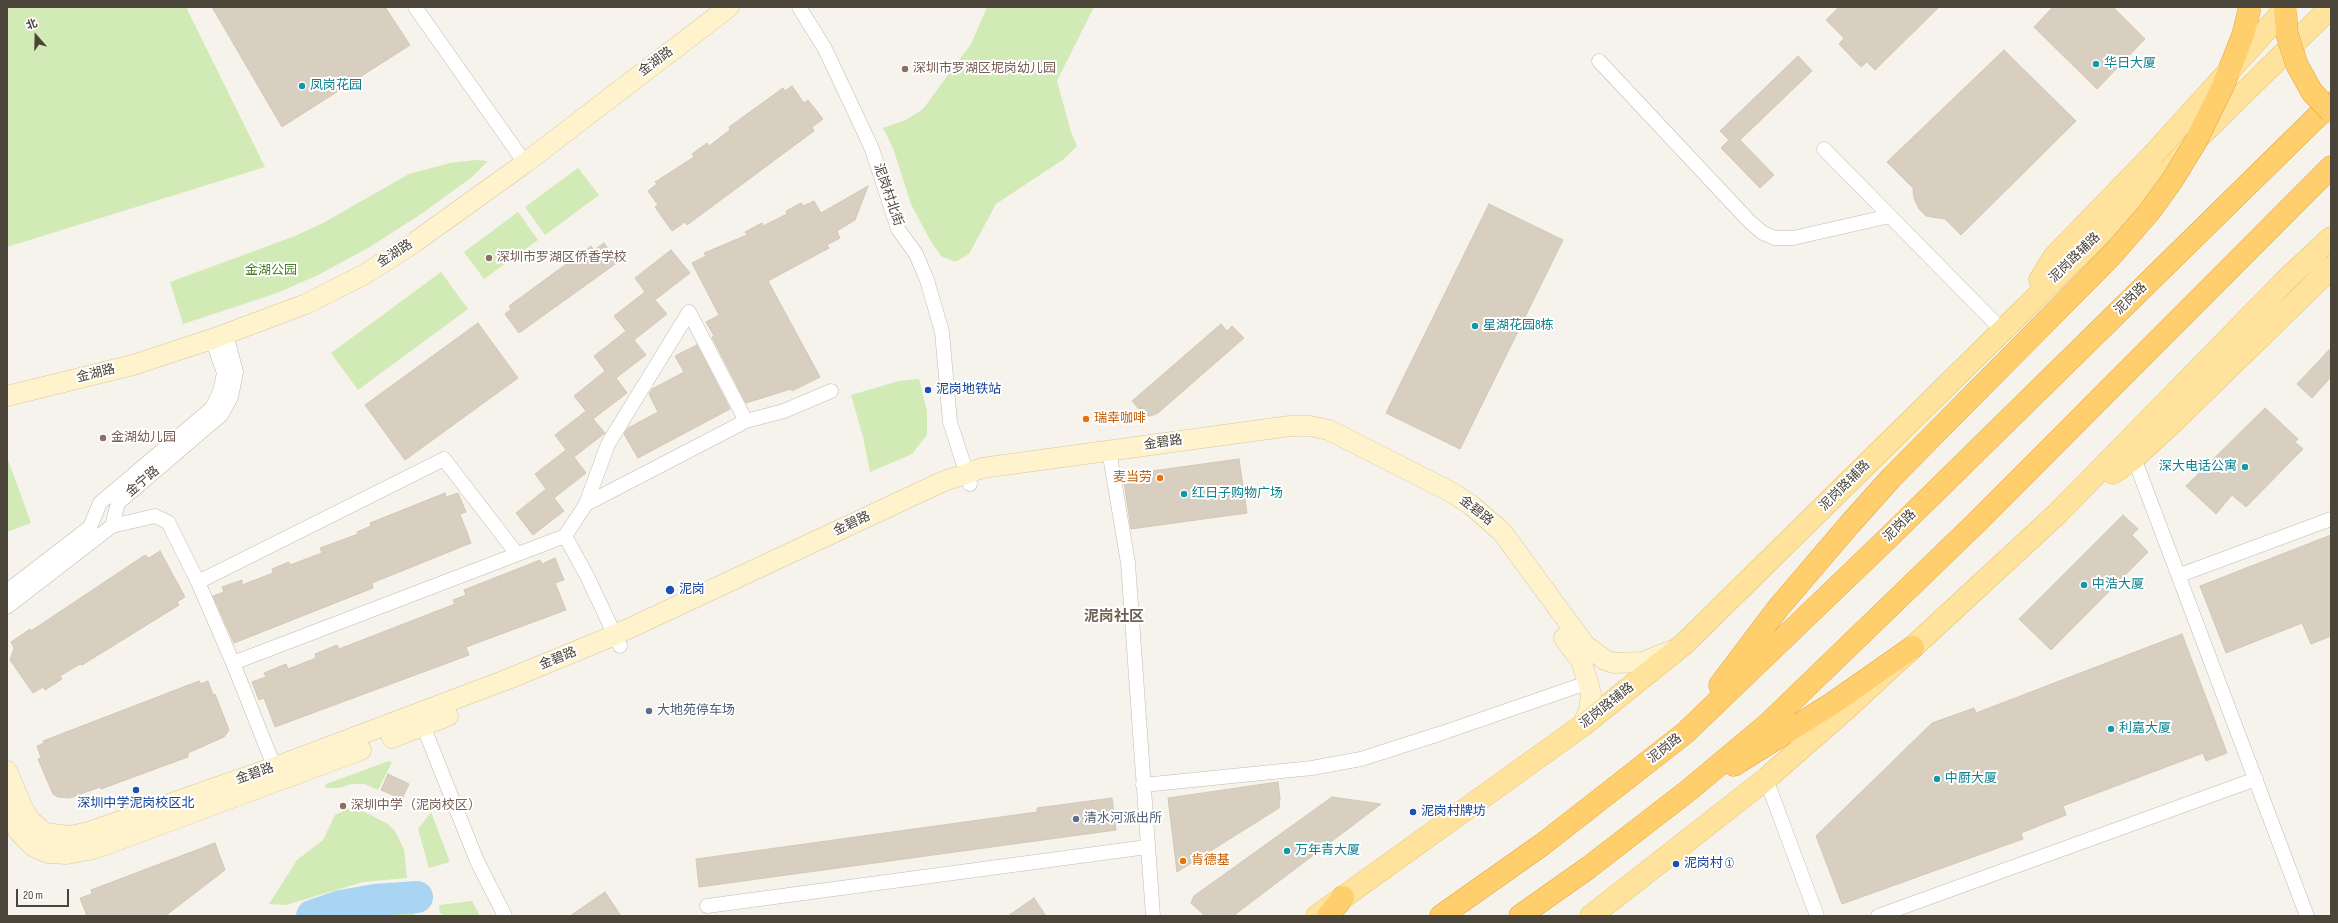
<!DOCTYPE html>
<meta charset="utf-8">
<style>
body{margin:0}
#map{position:relative;width:2338px;height:923px;overflow:hidden;background:#f6f3ec;font-family:"Sofia Sans Condensed","Noto Sans SC",sans-serif}
canvas{display:block}
.frame{position:absolute;inset:0;border:8px solid #4b4439;pointer-events:none}
.north{position:absolute;left:16px;top:16px;width:40px;height:40px;-webkit-text-stroke:3px #fff;paint-order:stroke;rotate:340deg;font-size:11px;font-weight:700;line-height:16px;text-align:center;color:#4b4439}
.north::after{content:'';display:block;margin:auto;width:14px;height:18px;background:#4b4439;clip-path:polygon(50% 0,100% 100%,50% 72%,0 100%)}
.scale{position:absolute;left:16px;top:889px;width:53px;height:18px;box-sizing:border-box;border:2px solid #4b4439;border-top:0;padding-left:5px;font-size:12px;line-height:14px;white-space:nowrap;color:#4b4439;-webkit-text-stroke:3px #fff;paint-order:stroke}
</style>
<div id="map">
<canvas width="2338" height="923"></canvas>
<div class="frame"></div>
<div class="north">北</div>
<div class="scale">20 m</div>
</div>
<script>
const c = document.querySelector('canvas').getContext('2d');
c.lineJoin = 'round';
function paint(path, color) { c.fillStyle = color; c.fill(path, 'evenodd'); }
const poly = rows => new Path2D(rows.map(r => 'M' + r).join(''));
function stroke(path, color, width, dash) { c.strokeStyle = color; c.lineWidth = width; c.lineCap = dash ? 'butt' : 'round'; c.setLineDash(dash || []); c.stroke(path); }
function write(font, color, halo, rows, align = 'center') {
  c.font = font + ' "Sofia Sans Condensed","Noto Sans SC",sans-serif'; c.lineWidth = 4; c.setLineDash([]); c.textBaseline = 'middle'; c.strokeStyle = halo; c.fillStyle = color; for (const [text, x, y, turn = 0] of rows) {
    c.save(); c.translate(x, y); c.rotate((+turn || 0) * Math.PI / 180); c.textAlign = isNaN(turn) ? turn : align; if (halo) c.strokeText(text, 0, 0); c.fillText(text, 0, 0); c.restore();
  }
}
paint(poly([
 [7,7,186,7,265,167,7,247],
 [987,7,1094,7,1057,81,1071,132,1077,146,1064,159,996,204,969,254,955,262,941,256,930,240,911,204,893,148,883,128,906,120,923,109,971,44],
 [475,160,488,161,472,177,424,212,370,247,318,275,277,293,183,324,170,282,295,236,323,223,409,174,450,163],
 [578,168,599,195,545,235,525,207],
 [518,212,538,240,484,279,464,252],
 [441,272,468,309,358,390,331,353],
 [919,379,927,411,927,435,912,454,870,472,863,437,851,395,899,381],
 [7,457,31,523,7,532],
 [389,761,392,762,378,790,365,784,351,784,339,788,325,788,326,784],
 [350,808,365,812,388,824,395,831,404,849,407,878,363,882,286,905,269,904,297,860,323,840,335,815],
 [431,812,450,862,429,868,418,829],
 [472,901,480,916,444,916,440,913,439,905],
 [415,907,415,916,359,916,388,911]
]), '#d2eab5');
stroke(poly([
 [312,916,341,906,375,900,417,897]
]), '#a9d4f2', 32);
const building = poly([
 [212,7,385,7,410,45,282,127,212,7],
 [1839,7,1939,7,1875,70,1867,62,1861,67,1839,44,1844,38,1826,20,1839,7],
 [2053,7,2113,7,2145,39,2097,89,2034,27,2053,7],
 [2004,50,2076,121,1961,235,1945,219,1926,216,1919,209,1914,198,1913,188,1887,162,2004,50],
 [1798,56,1812,71,1740,140,1774,175,1760,188,1721,148,1729,140,1720,131,1798,56],
 [792,86,804,103,808,100,823,119,812,127,814,131,687,225,685,222,672,231,655,207,658,205,648,191,657,184,655,182,694,157,692,154,707,143,709,146,730,130,729,127,783,88,785,91,792,86],
 [868,186,855,220,837,231,840,238,827,245,829,248,768,281,820,377,792,391,791,389,746,403,712,337,714,336,706,322,719,315,692,263,706,256,704,253,747,235,745,232,762,223,763,226,787,214,786,211,801,203,803,206,814,201,821,213,868,186],
 [1489,204,1563,240,1460,449,1386,413,1489,204],
 [604,243,618,262,519,333,505,314,511,309,509,306,591,246,594,250,604,243],
 [671,250,690,273,655,300,667,314,634,340,646,355,616,378,627,393,593,419,605,433,574,457,586,473,554,498,564,511,533,535,516,513,546,489,535,474,566,450,555,435,586,411,574,396,605,371,594,356,626,331,614,316,645,292,635,278,671,250],
 [478,323,518,378,405,460,365,405,478,323],
 [1221,324,1227,331,1232,326,1244,338,1158,413,1151,416,1144,415,1132,401,1221,324],
 [697,345,730,409,638,458,624,434,628,428,658,412,649,394,652,389,684,372,675,356,697,345],
 [2331,348,2331,377,2312,398,2297,384,2331,348],
 [2265,408,2298,439,2295,442,2303,449,2246,507,2232,495,2216,514,2186,486,2265,408],
 [1239,459,1247,513,1131,529,1123,475,1239,459],
 [445,493,446,497,458,493,466,512,460,514,471,543,372,583,373,588,234,643,213,596,224,592,222,587,242,580,242,585,273,573,272,569,289,562,290,565,322,553,320,548,358,534,357,532,371,526,370,523,445,493],
 [2123,515,2138,529,2132,535,2148,552,2051,650,2019,619,2123,515],
 [2331,535,2331,636,2311,644,2302,623,2226,653,2200,586,2331,535],
 [160,551,185,597,177,602,179,605,82,665,80,664,60,676,62,679,45,690,43,687,33,693,10,660,14,648,11,642,30,629,31,631,145,555,149,558,160,551],
 [555,558,564,580,555,583,566,610,466,647,469,655,275,727,264,698,259,700,252,682,266,677,264,673,286,664,288,669,316,658,315,654,337,645,339,649,455,604,453,600,466,595,464,590,540,560,542,564,555,558],
 [2182,634,2227,753,2206,761,2203,753,2063,806,2066,815,2021,833,2023,839,1842,904,1816,836,1932,723,1974,708,1976,713,2182,634],
 [199,681,201,684,208,681,213,695,215,694,229,730,224,737,188,753,188,757,101,789,100,787,70,798,58,797,53,794,38,759,41,758,37,746,44,743,43,741,199,681],
 [388,774,409,784,402,799,381,790,388,774],
 [1278,782,1280,798,1279,808,1177,872,1168,798,1278,782],
 [1332,797,1381,804,1233,916,1205,916,1191,903,1194,896,1332,797],
 [1112,798,1116,830,699,887,696,859,1037,812,1037,808,1112,798],
 [215,843,225,870,165,916,87,916,80,898,92,894,91,890,215,843],
 [605,892,621,916,570,916,605,892],
 [1034,898,1046,916,1008,916,1034,898]
]);
paint(building, '#d8cfc1');
stroke(building, '#d3c7b4', 1);
const street = poly([
 [415,7,525,163],
 [799,7,825,49,859,121,872,149,898,229,916,254,927,280,942,332,950,422,970,484],
 [1599,61,1750,222,1763,233,1775,238,1793,238,1890,216],
 [1824,149,2002,330],
 [746,421,784,411,831,391],
 [1109,450,1128,563,1153,916],
 [2134,458,2307,916],
 [112,526,155,516,168,522,198,582,233,663,278,776],
 [565,536,587,576,620,646],
 [2180,575,2331,519],
 [198,582,444,459,517,554],
 [7,591,90,527,100,503,212,408,220,392,224,373,212,339],
 [7,607,112,526,118,503,221,415,231,397,236,372,226,334],
 [233,663,565,536,586,504,608,444,689,312,746,421,586,504],
 [420,718,477,861,505,916],
 [1766,779,1817,916],
 [1143,785,1312,768,1361,759,1442,733,1578,686],
 [707,906,1147,847],
 [1878,916,2256,779]
]);
const secondary = poly([
 [7,396,133,365,212,339,306,304,365,274,415,242,525,163,729,7],
 [1564,638,1581,661,1588,682,1591,694,1589,709,1583,725],
 [392,738,448,716],
 [7,771,24,811,31,821,45,833,70,836,89,832,275,767,511,678,615,635,944,481,966,474,982,468,1290,426,1310,426,1329,430,1451,492,1471,505,1502,532,1585,645,1605,660,1614,663,1643,662,1670,651],
 [7,810,19,832,34,847,48,853,67,854,94,849,361,750]
]);
const primary = poly([
 [2040,280,2054,257,2153,155],
 [2113,473,2134,458,2173,422,2331,268],
 [1317,916,1583,725,1684,644,2331,7],
 [1591,916,1766,779,1847,708,2057,514,2286,280,2331,238]
]);
const highway = poly([
 [1720,685,1779,607,1849,525,1891,478,1978,390],
 [1734,765,1833,703,1913,647],
 [1328,916,1343,897],
 [1441,916,1543,844,1685,733,1888,538,2331,103],
 [1520,916,1588,868,1689,790,1769,723,1976,523,2331,167]
]);
stroke(street, '#c2bbae', 15);
stroke(secondary, '#d6c79b', 21);
stroke(primary, '#e6c16a', 23);
stroke(highway, '#e0a43c', 23);
stroke(street, '#fff', 14);
stroke(secondary, '#fff3cd', 20);
stroke(primary, '#ffe39c', 22);
stroke(highway, '#ffcf6e', 22);
const primaryBridge = poly([
 [2153,155,2287,7]
]);
const highwayBridge = poly([
 [2285,7,2287,34,2297,65,2312,92,2331,112],
 [1978,390,2110,257,2150,211,2173,179,2195,143,2223,86,2243,35,2250,7]
]);
stroke(primaryBridge, '#e6c16a', 23, []);
stroke(highwayBridge, '#e0a43c', 23, []);
stroke(primaryBridge, '#ffe39c', 22);
stroke(highwayBridge, '#ffcf6e', 22);
for (const [x, y, r, color] of [
 [2096,64,4,"#0f9aa8"],
 [905,69,4,"#8d6e63"],
 [302,86,4,"#0f9aa8"],
 [489,258,4,"#8d6e63"],
 [1475,326,4,"#0f9aa8"],
 [928,390,4,"#1a4fb4"],
 [1086,419,4,"#e8710a"],
 [103,438,4,"#8d6e63"],
 [2245,467,4,"#0f9aa8"],
 [1160,478,4,"#e8710a"],
 [1184,494,4,"#0f9aa8"],
 [2084,585,4,"#0f9aa8"],
 [670,590,5,"#1a4fb4"],
 [649,711,4,"#5c6f8a"],
 [2111,729,4,"#0f9aa8"],
 [1937,779,4,"#0f9aa8"],
 [136,790,4,"#1a4fb4"],
 [343,806,4,"#8d6e63"],
 [1413,812,4,"#1a4fb4"],
 [1076,819,4,"#5c6f8a"],
 [1287,851,4,"#0f9aa8"],
 [1183,861,4,"#e8710a"],
 [1676,864,4,"#1a4fb4"]
]) { const dot = new Path2D(); dot.arc(x, y, r, 0, 2 * Math.PI); c.fillStyle = color; c.fill(dot); stroke(dot, '#fff', 1.5); }
write('13px', '#4b4439', '#fff', [
 ["金湖路",656,62,-37],
 ["泥岗村北街",888,195,71],
 ["金湖路",395,254,-33],
 ["泥岗路辅路",2075,258,-44],
 ["泥岗路",2131,299,-44],
 ["金湖路",96,374,-14],
 ["金碧路",1163,443,-8],
 ["金宁路",143,482,-40],
 ["泥岗路辅路",1845,486,-45],
 ["金碧路",1476,511,38],
 ["金碧路",852,524,-25],
 ["泥岗路",1900,526,-44],
 ["金碧路",558,659,-22],
 ["泥岗路辅路",1607,706,-38],
 ["泥岗路",1665,749,-38],
 ["金碧路",255,774,-19]
]);
write('13px', '#0d838f', '#fff', [
 ["华日大厦",2104,64],
 ["凤岗花园",310,86],
 ["星湖花园8栋",1483,326],
 ["深大电话公寓",2237,467,"right"],
 ["红日子购物广场",1192,494],
 ["中浩大厦",2092,585],
 ["利嘉大厦",2119,729],
 ["中厨大厦",1945,779],
 ["万年青大厦",1295,851]
], 'left');
write('13px', '#785e54', '#fff', [
 ["深圳市罗湖区坭岗幼儿园",913,69],
 ["深圳市罗湖区侨香学校",497,258],
 ["金湖幼儿园",111,438],
 ["深圳中学（泥岗校区）",351,806]
], 'left');
write('13px', '#4a7f2a', '#fff', [
 ["金湖公园",271,271]
]);
write('13px', '#164399', '#fff', [
 ["泥岗地铁站",936,390],
 ["泥岗",679,590],
 ["深圳中学泥岗校区北",136,804,"center"],
 ["泥岗村牌坊",1421,812],
 ["泥岗村 ①",1684,864]
], 'left');
write('13px', '#c56008', '#fff', [
 ["瑞幸咖啡",1094,419],
 ["麦当劳",1152,478,"right"],
 ["肯德基",1191,861]
], 'left');
write('13px', '#4e5e75', '#fff', [
 ["大地苑停车场",657,711],
 ["清水河派出所",1084,819]
], 'left');
write('bold 15px', '#6e6250', '#fff', [
 ["泥岗社区",1114,617]
]);
</script>
